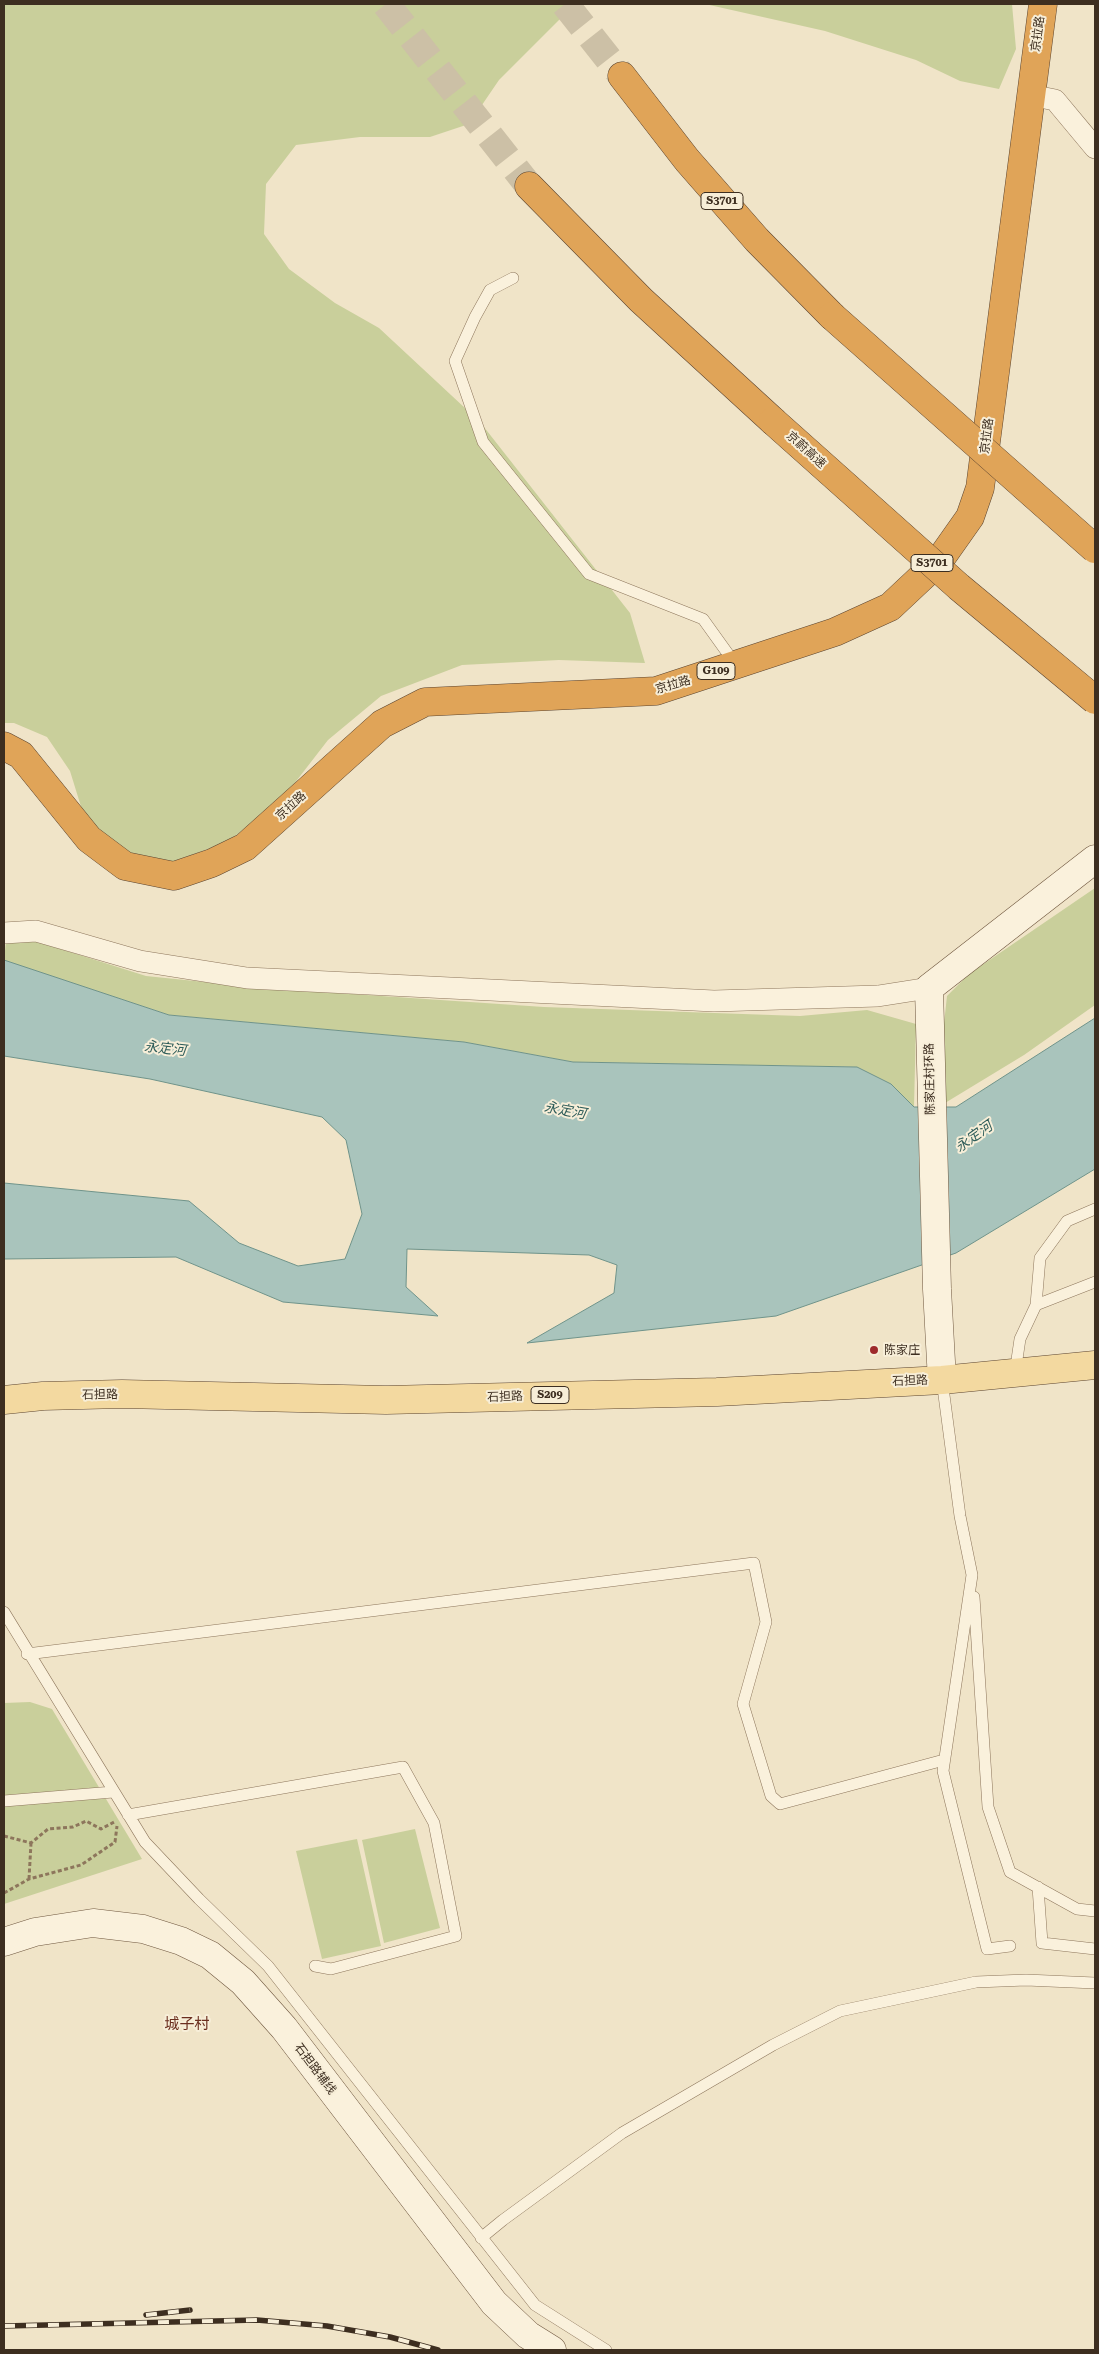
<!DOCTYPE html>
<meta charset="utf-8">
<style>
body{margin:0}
#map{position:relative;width:1099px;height:2354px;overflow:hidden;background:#f0e4c8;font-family:"Roboto Serif",serif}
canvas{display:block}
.frame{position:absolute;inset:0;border:5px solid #3d2e20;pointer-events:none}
</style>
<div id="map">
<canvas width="1099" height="2354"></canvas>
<div class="frame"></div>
</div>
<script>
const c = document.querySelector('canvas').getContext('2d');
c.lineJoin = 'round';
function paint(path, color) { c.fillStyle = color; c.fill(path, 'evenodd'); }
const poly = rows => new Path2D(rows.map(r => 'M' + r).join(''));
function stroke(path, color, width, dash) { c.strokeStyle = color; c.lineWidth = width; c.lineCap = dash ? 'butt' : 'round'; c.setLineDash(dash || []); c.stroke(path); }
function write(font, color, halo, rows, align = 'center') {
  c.font = font + ' "Roboto Serif","Noto Sans SC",serif'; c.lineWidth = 4; c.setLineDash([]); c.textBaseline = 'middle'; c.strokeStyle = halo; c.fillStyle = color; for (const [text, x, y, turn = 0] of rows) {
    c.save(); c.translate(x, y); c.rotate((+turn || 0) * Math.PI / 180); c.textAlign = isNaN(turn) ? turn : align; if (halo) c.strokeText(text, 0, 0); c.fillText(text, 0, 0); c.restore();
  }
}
paint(poly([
 [4,4,584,4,562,17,499,80,469,124,430,137,360,137,296,145,266,184,264,234,289,269,335,303,379,328,480,422,630,613,645,663,559,660,462,665,381,696,328,740,280,802,227,842,167,864,114,849,83,813,70,771,47,737,14,723,4,723],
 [705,4,1012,4,1016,49,999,89,960,81,916,60,825,31],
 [1095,888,1095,1005,1024,1055,945,1103,941,1051,947,996,969,974],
 [7,932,146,976,263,988,544,1007,800,1016,867,1010,916,1024,914,1107,891,1084,857,1067,573,1062,464,1042,169,1015,10,963,4,960],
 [30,1702,52,1709,142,1859,4,1904,4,1703],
 [415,1829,440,1928,384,1943,362,1840],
 [357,1839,381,1946,322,1959,296,1851]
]), '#c9cf9b');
const water = poly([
 [4,960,169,1015,464,1042,573,1062,857,1067,891,1084,914,1107,956,1107,1095,1018,1095,1169,956,1253,776,1316,527,1343,614,1293,617,1265,589,1255,407,1249,406,1287,438,1316,283,1302,176,1257,4,1259,4,1183,189,1201,239,1243,298,1266,345,1259,362,1214,346,1140,322,1117,150,1079,4,1056,4,960]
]);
paint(water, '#a9c4bc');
stroke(water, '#6f938a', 1);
stroke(poly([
 [386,4,529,186],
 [565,4,622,76]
]), '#ccc0a6', 28, [28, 14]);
const lane = poly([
 [513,278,490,290,475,317,455,361,483,442,589,574,703,619,736,665],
 [1036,1305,1040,1258,1067,1221,1095,1209],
 [1015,1373,1020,1339,1036,1305,1095,1282],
 [942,1380,960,1516,972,1575,943,1771,987,1949,1010,1946],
 [974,1597,988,1807,1010,1872,1077,1909,1095,1911],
 [4,1612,145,1842,199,1899,268,1966,535,2305,606,2350],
 [27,1654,754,1563,766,1622,743,1704,771,1796,780,1804,944,1760],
 [4,1801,113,1792],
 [128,1815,403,1767,434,1823,456,1936,331,1969,315,1966],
 [1038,1887,1042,1943,1095,1949],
 [481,2238,503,2220,622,2133,773,2045,840,2011,976,1982,1026,1980,1095,1983]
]);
const street = poly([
 [1030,95,1055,100,1095,148],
 [4,933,36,931,140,961,247,978,714,1001,878,996,929,988]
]);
const secondary = poly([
 [942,1380,937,1289,929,988,1095,859],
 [4,1942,35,1932,93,1923,143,1929,181,1941,210,1955,243,1982,284,2028,494,2303,528,2335,552,2350]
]);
const primary = poly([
 [4,1400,43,1396,122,1394,386,1400,717,1392,942,1380,1095,1365]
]);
const highway = poly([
 [622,76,687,160,757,240,832,316],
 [529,186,641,300,773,421],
 [4,746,21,755,89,839,125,866,174,876,212,863,245,847,382,724,425,702,656,691,835,632,890,607,939,561,970,517,980,488,1043,4]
]);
stroke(lane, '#8d765c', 12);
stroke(street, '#8d765c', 22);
stroke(secondary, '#6f573f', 29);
stroke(primary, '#5b4430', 29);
stroke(highway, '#5b4430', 29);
stroke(poly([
 [4,1836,31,1843,48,1829,73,1827,86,1821,101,1829,116,1821],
 [29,1879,31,1843],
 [4,1893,29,1879,81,1865,115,1842,117,1826]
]), '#8d765c', 3, [4, 2.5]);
stroke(lane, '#faf1dc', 11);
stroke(street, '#faf1dc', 21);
stroke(secondary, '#faf1dc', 28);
stroke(primary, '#f3d9a0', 28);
stroke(highway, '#e0a458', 28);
const rail = poly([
 [146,2315,190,2310],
 [4,2326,257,2320,327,2326,390,2337,438,2350]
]);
stroke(rail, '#3d2e20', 5.5);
stroke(rail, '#f7eed8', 4, [11]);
const highwayBridge = poly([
 [832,316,1095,549],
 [773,421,959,587,1095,700]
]);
stroke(highwayBridge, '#5b4430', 29, []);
stroke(highwayBridge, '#e0a458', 28);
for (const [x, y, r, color] of [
 [874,1350,5,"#9e2a2b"]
]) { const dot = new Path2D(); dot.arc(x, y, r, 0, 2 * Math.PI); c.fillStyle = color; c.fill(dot); stroke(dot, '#f7eed8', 2); }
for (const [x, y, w] of [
 [722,201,42],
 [932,563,42],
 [716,671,38],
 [550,1395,38]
]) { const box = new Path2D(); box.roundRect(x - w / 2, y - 8.5, w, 17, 4); c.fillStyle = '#f7eed8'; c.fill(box); stroke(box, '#3d2e20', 1); }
write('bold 11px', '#3d2e20', null, [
 ["S3701",722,201],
 ["S3701",932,563],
 ["G109",716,671],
 ["S209",550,1395]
]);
write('12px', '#3d2e20', '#f7eed8', [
 ["京拉路",1038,34,-82],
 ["京拉路",987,436,-83],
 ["京蔚高速",806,450,42],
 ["京拉路",673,685,-16],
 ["京拉路",291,806,-42],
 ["陈家庄村环路",930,1079,-91],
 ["石担路",910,1381,-2],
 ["石担路",100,1395,-1],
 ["石担路",505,1397,-2],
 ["石担路辅线",315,2069,53]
]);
write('12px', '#3d2e20', '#f7eed8', [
 ["陈家庄",884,1350]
], 'left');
write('italic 14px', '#2f5d5a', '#f7eed8', [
 ["永定河",165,1049,6],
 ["永定河",565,1111,10],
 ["永定河",974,1137,-35]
]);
write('15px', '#6b2e1e', '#f7eed8', [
 ["城子村",187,2025]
]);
</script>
